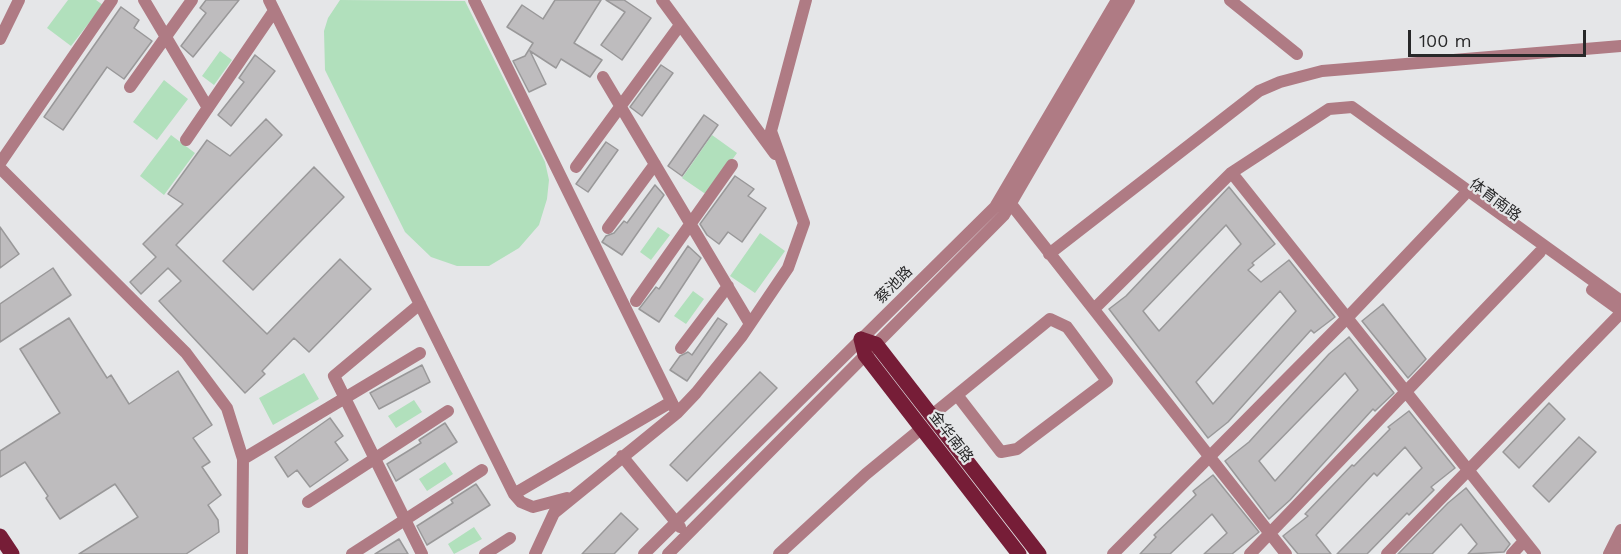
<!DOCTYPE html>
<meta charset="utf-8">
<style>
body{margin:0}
#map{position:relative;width:1621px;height:554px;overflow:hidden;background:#e5e6e8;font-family:"Work Sans",sans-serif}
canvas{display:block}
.scale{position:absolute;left:1408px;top:30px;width:178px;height:27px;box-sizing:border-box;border:3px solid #282829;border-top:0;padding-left:8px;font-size:18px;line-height:21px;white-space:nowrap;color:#282829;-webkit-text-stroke:4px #e5e6e8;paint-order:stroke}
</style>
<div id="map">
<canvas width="1621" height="554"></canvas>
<div class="scale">100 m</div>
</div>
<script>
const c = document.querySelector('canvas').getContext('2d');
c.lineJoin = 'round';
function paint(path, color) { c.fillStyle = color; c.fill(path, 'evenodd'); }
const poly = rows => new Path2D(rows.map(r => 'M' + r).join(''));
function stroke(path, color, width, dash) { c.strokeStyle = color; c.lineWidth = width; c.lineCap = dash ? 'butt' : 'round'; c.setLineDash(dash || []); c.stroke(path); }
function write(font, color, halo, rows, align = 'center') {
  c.font = font + ' "Work Sans","Noto Sans SC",sans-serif'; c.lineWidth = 4.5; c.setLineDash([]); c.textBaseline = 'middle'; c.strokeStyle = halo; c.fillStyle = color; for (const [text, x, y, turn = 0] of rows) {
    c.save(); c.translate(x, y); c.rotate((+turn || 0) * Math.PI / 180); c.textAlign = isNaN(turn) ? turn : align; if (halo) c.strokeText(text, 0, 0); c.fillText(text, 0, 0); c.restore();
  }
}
paint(poly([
 [68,0,96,0,103,5,71,46,47,28],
 [340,0,465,1,545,162,549,180,547,199,539,225,519,248,489,266,457,266,431,257,405,232,325,70,324,31,328,18],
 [220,51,232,60,214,85,202,76],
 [164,80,188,99,157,140,133,122],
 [171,135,195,153,164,195,140,176],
 [712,135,737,153,707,195,682,178],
 [658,227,670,235,651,260,640,252],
 [760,233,785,251,755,293,730,276],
 [693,291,704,299,686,324,674,316],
 [304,373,319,399,273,425,259,398],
 [414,400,422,412,396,428,388,416],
 [445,462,453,474,427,491,419,479],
 [474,527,482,539,454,554,448,544]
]), '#b1e0bc');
const building = poly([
 [206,0,239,0,193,57,181,46,206,13,200,8,206,0],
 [555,0,601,0,574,43,602,60,590,77,561,59,556,68,530,51,546,84,529,92,513,61,525,56,533,43,507,27,522,5,543,19,555,0],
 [606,0,624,0,651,18,622,60,601,45,625,12,606,0],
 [121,7,139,20,134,28,152,41,124,79,107,67,63,130,44,117,121,7],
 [255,55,275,71,231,126,218,115,244,82,239,78,255,55],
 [661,65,673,73,642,116,630,107,661,65],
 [704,115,718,125,682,176,668,166,704,115],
 [266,119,282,135,176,245,267,334,340,259,371,289,309,352,294,338,262,371,265,374,245,393,159,301,181,281,168,268,141,294,130,282,156,257,143,244,183,204,168,194,207,140,230,156,266,119],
 [606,142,618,150,588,192,576,184,606,142],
 [314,167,344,197,253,290,223,261,314,167],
 [735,176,754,189,748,196,766,208,742,242,728,232,719,244,707,235,700,224,735,176],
 [655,185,664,195,622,255,602,242,606,236,614,233,624,221,627,223,655,185],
 [1229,187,1275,244,1252,263,1254,265,1248,270,1261,282,1289,260,1335,317,1314,333,1311,330,1228,422,1208,438,1109,309,1126,296,1229,187],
 [1226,225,1241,244,1159,331,1143,311,1226,225],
 [1280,291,1296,311,1213,404,1196,382,1280,291],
 [0,227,19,254,0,268,0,227],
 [688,246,701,258,659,322,639,309,656,287,659,289,688,246],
 [53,268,71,295,0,342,0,304,53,268],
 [1383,304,1426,359,1408,378,1362,321,1383,304],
 [69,318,107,378,111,375,129,404,178,371,212,425,193,438,210,462,202,467,221,495,208,505,218,520,219,532,186,554,79,554,138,517,115,484,60,519,46,498,48,496,25,462,0,477,0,451,60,413,20,349,69,318],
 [718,318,727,324,687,381,670,370,680,356,688,352,692,355,718,318],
 [1349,337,1394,393,1375,411,1373,409,1290,500,1269,519,1225,461,1249,442,1329,354,1349,337],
 [1345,373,1358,390,1275,481,1259,461,1345,373],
 [422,365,430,382,379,409,370,393,422,365],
 [760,372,777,388,687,481,670,465,760,372],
 [1549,403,1565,419,1519,468,1503,452,1549,403],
 [1409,411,1455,468,1431,487,1434,490,1409,515,1407,513,1367,554,1337,554,1422,468,1405,447,1377,476,1374,473,1316,535,1331,554,1298,554,1283,536,1308,516,1305,514,1352,465,1354,466,1390,429,1388,427,1409,411],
 [330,418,343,436,335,442,348,460,310,487,297,470,288,477,275,457,330,418],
 [445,423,457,442,396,481,387,464,421,443,419,440,445,423],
 [1579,437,1596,452,1549,502,1533,486,1579,437],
 [1213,475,1259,532,1232,554,1204,554,1227,533,1212,514,1170,554,1140,554,1156,537,1154,535,1196,495,1193,491,1213,475],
 [476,484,490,505,427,545,417,526,453,503,451,500,476,484],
 [1466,488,1510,544,1504,552,1468,554,1477,544,1461,524,1432,554,1398,554,1448,503,1466,488],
 [621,513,638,529,614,554,582,554,621,513],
 [399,539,408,554,375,554,399,539]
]);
paint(building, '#bebcbe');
stroke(building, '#999899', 1.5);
stroke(poly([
 [144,0,208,108],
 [269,0,514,494,521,502,533,507,567,498],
 [474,0,677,413],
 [662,0,775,154],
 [1230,0,1297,54],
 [0,39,19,0],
 [603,77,750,324],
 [130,87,192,0],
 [186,140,274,11],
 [0,163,112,0],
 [576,167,680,25],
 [0,168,186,353,227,408,243,459,242,554],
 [1235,177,1535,554],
 [1007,199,1286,554],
 [608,228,655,164],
 [1049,254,1259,91,1280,82,1322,71,1621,46],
 [1592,290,1621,311],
 [636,301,732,165],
 [420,304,334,376,422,554],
 [1094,309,1231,173,1329,109,1352,107,1621,301],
 [681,348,728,286],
 [931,416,1050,319,1067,327,1107,381,1017,449,1001,452,957,395],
 [622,456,680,527],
 [243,459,420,353],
 [514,494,671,402],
 [308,502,448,411],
 [352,554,482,470],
 [485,554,510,538],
 [535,554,554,513,677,413,696,393,742,336,788,268,804,223,771,131,806,0],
 [644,554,995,207,1117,0],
 [668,554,1004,215,1129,0],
 [779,554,866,474,922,428],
 [1113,554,1347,318,1464,195],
 [1250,554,1540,252],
 [1387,554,1621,313],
 [1512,554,1524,541],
 [1609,554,1621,530],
 [1619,554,1621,550]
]), '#af7b84', 12);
stroke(poly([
 [861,339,876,344,1039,554],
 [861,339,865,355,1019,554],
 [0,536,12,554]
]), '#761d37', 15);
write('15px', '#282829', '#e5e6e8', [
 ["体育南路",1495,200,37],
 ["蔡池路",894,285,-45],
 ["金华南路",951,437,52]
]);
</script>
